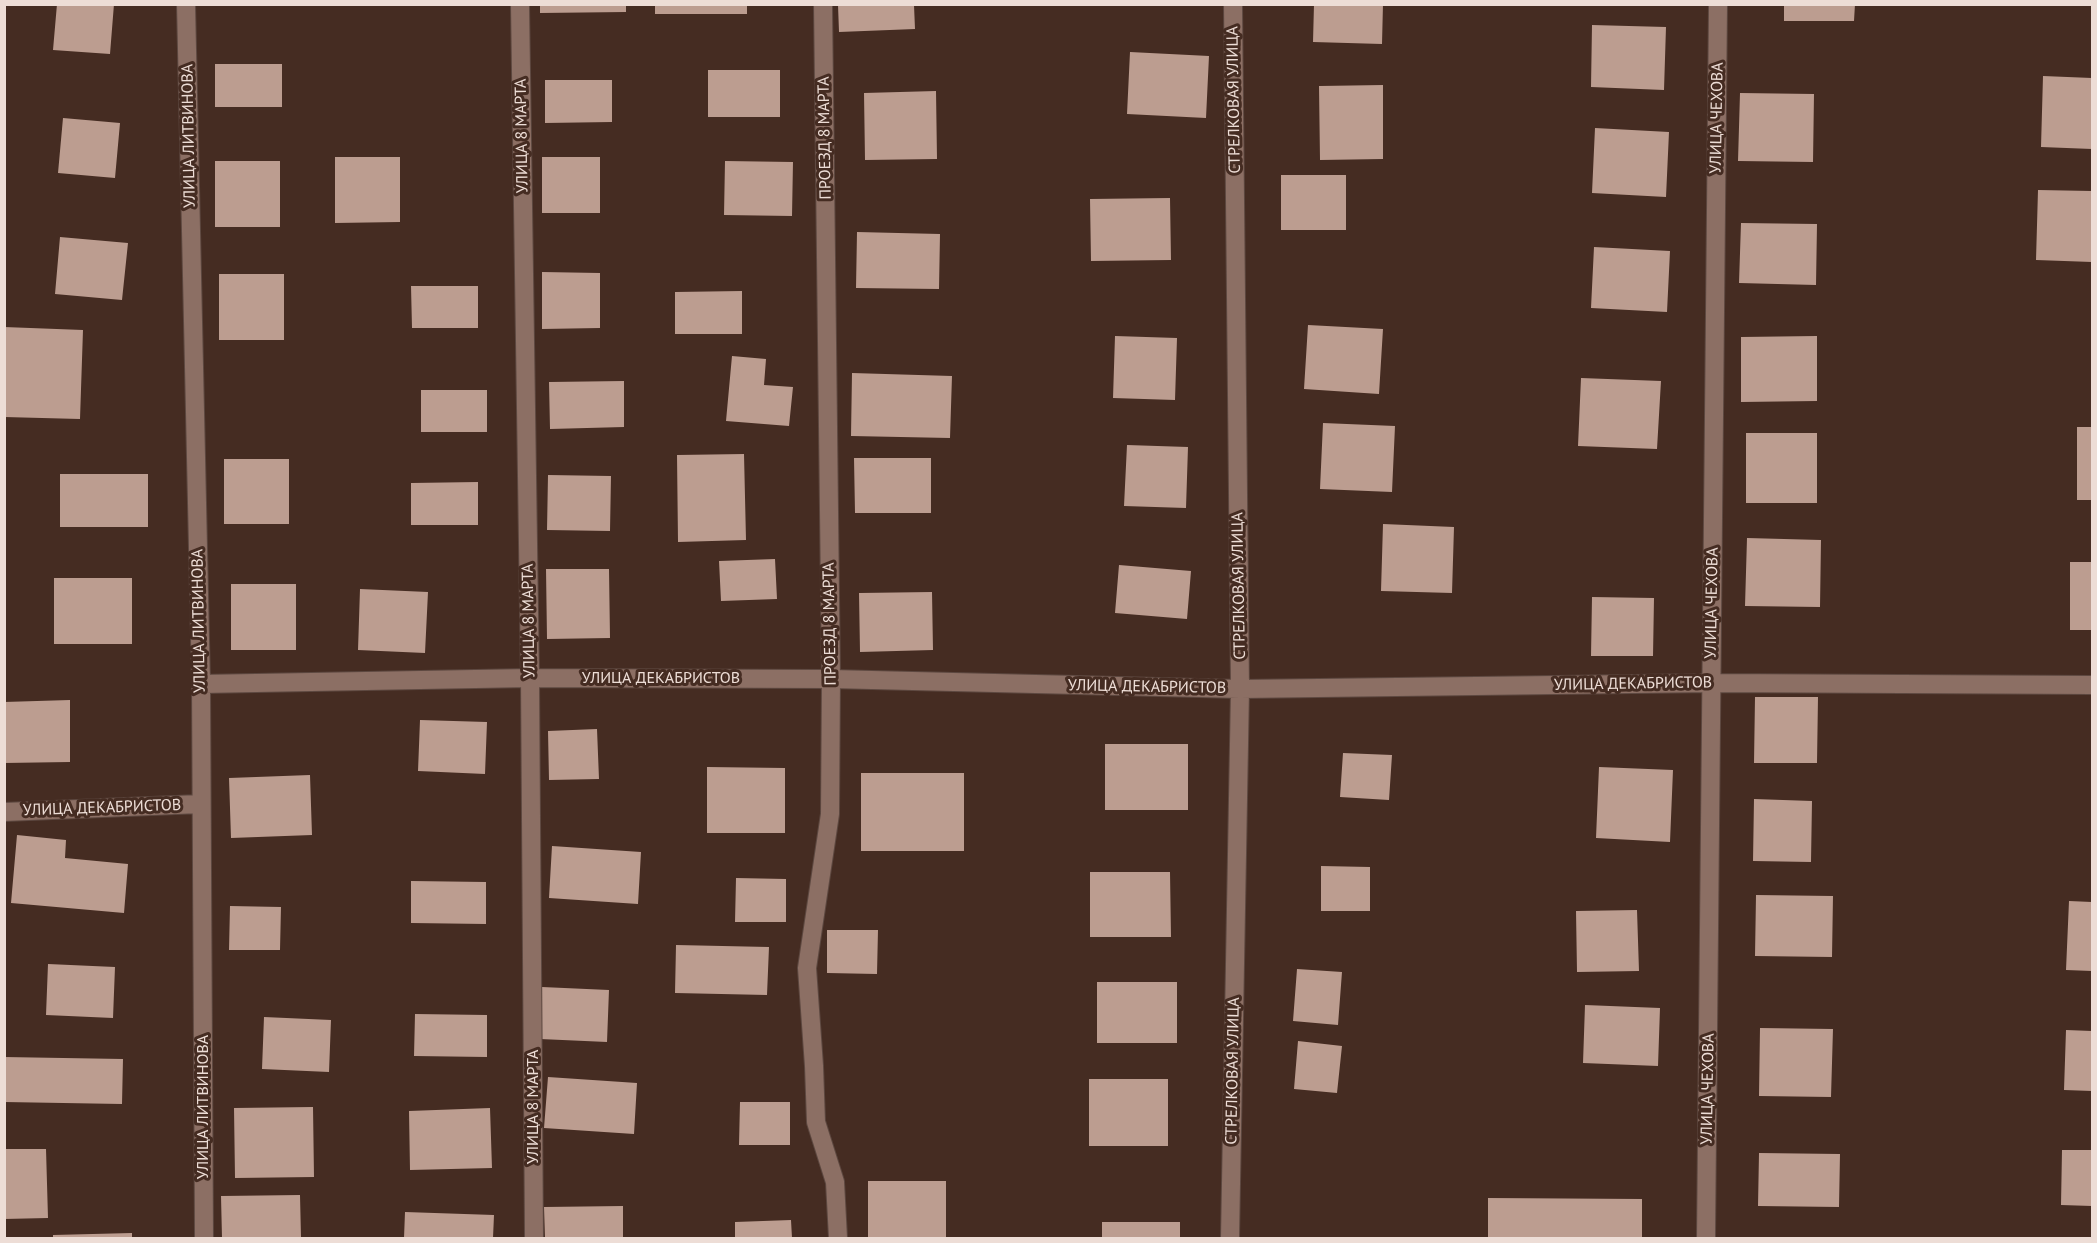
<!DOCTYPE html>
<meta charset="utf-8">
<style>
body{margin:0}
#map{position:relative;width:2097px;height:1243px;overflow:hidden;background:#452c22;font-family:"PT Sans",sans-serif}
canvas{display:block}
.frame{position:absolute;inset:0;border:6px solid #edddd6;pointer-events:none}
</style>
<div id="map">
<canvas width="2097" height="1243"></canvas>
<div class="frame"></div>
</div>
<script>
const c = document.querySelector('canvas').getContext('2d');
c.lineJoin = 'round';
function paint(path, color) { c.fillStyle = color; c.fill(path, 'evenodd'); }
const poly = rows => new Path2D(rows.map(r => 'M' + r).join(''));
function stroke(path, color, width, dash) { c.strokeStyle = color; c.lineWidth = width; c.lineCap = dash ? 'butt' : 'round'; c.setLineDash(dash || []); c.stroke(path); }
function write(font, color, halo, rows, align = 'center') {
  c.font = font + ' "PT Sans",sans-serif'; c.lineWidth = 6; c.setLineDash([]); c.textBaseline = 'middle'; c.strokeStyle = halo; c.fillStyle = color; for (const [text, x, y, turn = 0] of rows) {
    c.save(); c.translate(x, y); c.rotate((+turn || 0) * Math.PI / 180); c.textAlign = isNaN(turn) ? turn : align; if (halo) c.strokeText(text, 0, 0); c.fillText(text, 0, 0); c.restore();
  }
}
paint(poly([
 [57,4,114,4,110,54,53,50],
 [540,4,626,4,626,12,540,13],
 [655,4,747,4,747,14,655,14],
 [1314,4,1383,4,1382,44,1313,42],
 [1784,4,1855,4,1854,21,1784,21],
 [838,5,914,5,915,29,839,32],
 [1592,25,1666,27,1664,90,1591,87],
 [1130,52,1209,56,1206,118,1127,114],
 [215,64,282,64,282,107,215,107],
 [708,70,780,70,780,117,708,117],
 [2043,76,2092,78,2092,149,2041,147],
 [545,80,612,80,612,122,545,123],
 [1383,85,1383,159,1320,160,1319,86],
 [936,91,937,159,865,160,864,93],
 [1740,93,1814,94,1813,162,1738,161],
 [63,118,120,123,115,178,58,173],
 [1595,128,1669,132,1666,197,1592,193],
 [335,157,400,157,400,222,335,223],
 [542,157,600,157,600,213,542,213],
 [215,161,280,161,280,227,215,227],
 [725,161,793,162,792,216,724,215],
 [1281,175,1346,175,1346,230,1281,230],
 [2038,190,2092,191,2092,262,2036,260],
 [1170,198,1171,260,1091,261,1090,199],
 [1741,223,1817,224,1816,285,1739,283],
 [857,232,940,234,939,289,856,288],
 [60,237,128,243,122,300,55,294],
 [1594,247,1670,251,1667,312,1591,308],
 [542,272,600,273,600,328,542,329],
 [219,274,284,274,284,340,219,340],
 [411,286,478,286,478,328,412,328],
 [742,291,742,334,675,334,675,292],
 [1308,325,1383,329,1379,394,1304,389],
 [4,327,83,330,80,419,4,417],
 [1115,336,1177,338,1175,400,1113,398],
 [1817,336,1817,401,1741,402,1741,337],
 [732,356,766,359,764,385,793,387,789,426,726,421],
 [852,373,952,376,950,438,851,436],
 [1581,378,1661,381,1657,449,1578,446],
 [624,381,624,427,550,429,549,382],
 [421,390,487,390,487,432,421,432],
 [1323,423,1395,426,1392,492,1320,489],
 [2077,427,2092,427,2092,500,2077,500],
 [1746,433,1817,433,1817,503,1746,503],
 [1127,445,1188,447,1186,508,1124,506],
 [744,454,746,540,678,542,677,455],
 [854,458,931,458,931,513,855,513],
 [224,459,289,459,289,524,224,524],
 [60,474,148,474,148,527,60,527],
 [548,475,611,476,610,531,547,530],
 [478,482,478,525,411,525,411,483],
 [1383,524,1454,527,1452,593,1381,591],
 [1747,538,1821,540,1820,607,1745,606],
 [775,559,777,599,721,601,719,561],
 [2070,562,2092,562,2092,630,2070,630],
 [1119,565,1191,571,1187,619,1115,613],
 [546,569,609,569,610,638,547,639],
 [54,578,132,578,132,644,54,644],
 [231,584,296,584,296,650,231,650],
 [360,589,428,592,425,653,358,650],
 [932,592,933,650,860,652,859,593],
 [1592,597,1654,598,1653,656,1591,656],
 [1755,697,1818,697,1817,763,1754,763],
 [70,700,70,762,4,763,4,702],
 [420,720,487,722,485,774,418,771],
 [597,729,599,779,549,780,548,731],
 [1105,744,1188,744,1188,810,1105,810],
 [1343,753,1392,755,1389,800,1340,797],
 [707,767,785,768,785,833,707,833],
 [1599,767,1673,770,1670,842,1596,838],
 [861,773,964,773,964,851,861,851],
 [310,775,312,835,231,838,229,778],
 [1754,799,1812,801,1811,862,1753,861],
 [17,835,66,840,65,858,128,864,124,913,11,903],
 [552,846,641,852,638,904,549,898],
 [1321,866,1370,867,1370,911,1321,911],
 [1090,872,1170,872,1171,937,1090,937],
 [736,878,786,879,786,922,735,922],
 [411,881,486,882,486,924,411,923],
 [1756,895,1833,896,1832,957,1755,956],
 [2069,901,2092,902,2092,971,2066,970],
 [230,906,281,907,280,950,229,950],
 [1637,910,1639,971,1577,972,1576,911],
 [827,930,878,930,877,974,827,973],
 [676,945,769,947,767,995,675,993],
 [48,964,115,967,113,1018,46,1015],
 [1297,969,1342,972,1338,1025,1293,1021],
 [1097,982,1177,982,1177,1043,1097,1043],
 [542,987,609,990,607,1042,540,1039],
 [1585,1005,1660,1008,1658,1066,1583,1063],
 [415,1014,487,1015,487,1057,414,1056],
 [264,1017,331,1020,329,1072,262,1069],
 [1760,1028,1833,1029,1831,1097,1759,1096],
 [2066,1030,2092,1031,2092,1091,2064,1090],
 [1298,1041,1342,1046,1337,1093,1294,1089],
 [4,1057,123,1059,122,1104,4,1102],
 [548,1077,637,1083,634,1134,544,1128],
 [1089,1079,1168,1079,1168,1146,1089,1146],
 [740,1102,790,1102,790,1145,739,1145],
 [313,1107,314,1177,235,1178,234,1108],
 [490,1108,492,1168,410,1170,409,1111],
 [4,1149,46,1149,48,1218,4,1219],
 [2062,1150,2092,1150,2092,1206,2061,1205],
 [1759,1153,1840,1154,1839,1207,1758,1206],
 [868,1181,946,1181,946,1238,868,1238],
 [300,1195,301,1238,222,1238,221,1196],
 [1488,1198,1642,1199,1642,1238,1488,1238],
 [623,1206,623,1238,545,1238,544,1207],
 [405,1212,494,1215,493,1238,404,1238],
 [791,1220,792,1238,735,1238,735,1222],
 [1102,1222,1180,1222,1180,1238,1102,1238],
 [132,1233,132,1238,53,1238,53,1235]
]), '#bc9d90');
const minor = poly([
 [186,4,201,684,204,1238],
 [520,4,530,678,534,1238],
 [823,4,831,679,830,814,807,968,814,1066,816,1122,835,1182,838,1238],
 [201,684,530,678,831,679,1240,689,1712,683,2092,685],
 [4,812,200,804],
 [1230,1238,1240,689,1233,4],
 [1706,1238,1718,4]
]);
stroke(minor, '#5d4840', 20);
stroke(minor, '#8c6f64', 18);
write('16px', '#edddd6', '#452c22', [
 ["СТРЕЛКОВАЯ УЛИЦА",1234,100,-91],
 ["УЛИЦА ЧЕХОВА",1717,118,-89],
 ["УЛИЦА ЛИТВИНОВА",189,136,-91],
 ["УЛИЦА 8 МАРТА",522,136,-91],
 ["ПРОЕЗД 8 МАРТА",825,138,-91],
 ["СТРЕЛКОВАЯ УЛИЦА",1239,586,-91],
 ["УЛИЦА ЧЕХОВА",1712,603,-89],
 ["УЛИЦА ЛИТВИНОВА",199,621,-91],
 ["УЛИЦА 8 МАРТА",529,621,-91],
 ["ПРОЕЗД 8 МАРТА",830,624,-91],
 ["УЛИЦА ДЕКАБРИСТОВ",661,678],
 ["УЛИЦА ДЕКАБРИСТОВ",1633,684,-1],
 ["УЛИЦА ДЕКАБРИСТОВ",1147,687,1],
 ["УЛИЦА ДЕКАБРИСТОВ",102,808,-2],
 ["СТРЕЛКОВАЯ УЛИЦА",1233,1071,-89],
 ["УЛИЦА ЧЕХОВА",1708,1089,-89],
 ["УЛИЦА ЛИТВИНОВА",203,1107,-90],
 ["УЛИЦА 8 МАРТА",533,1107,-90]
]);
</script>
